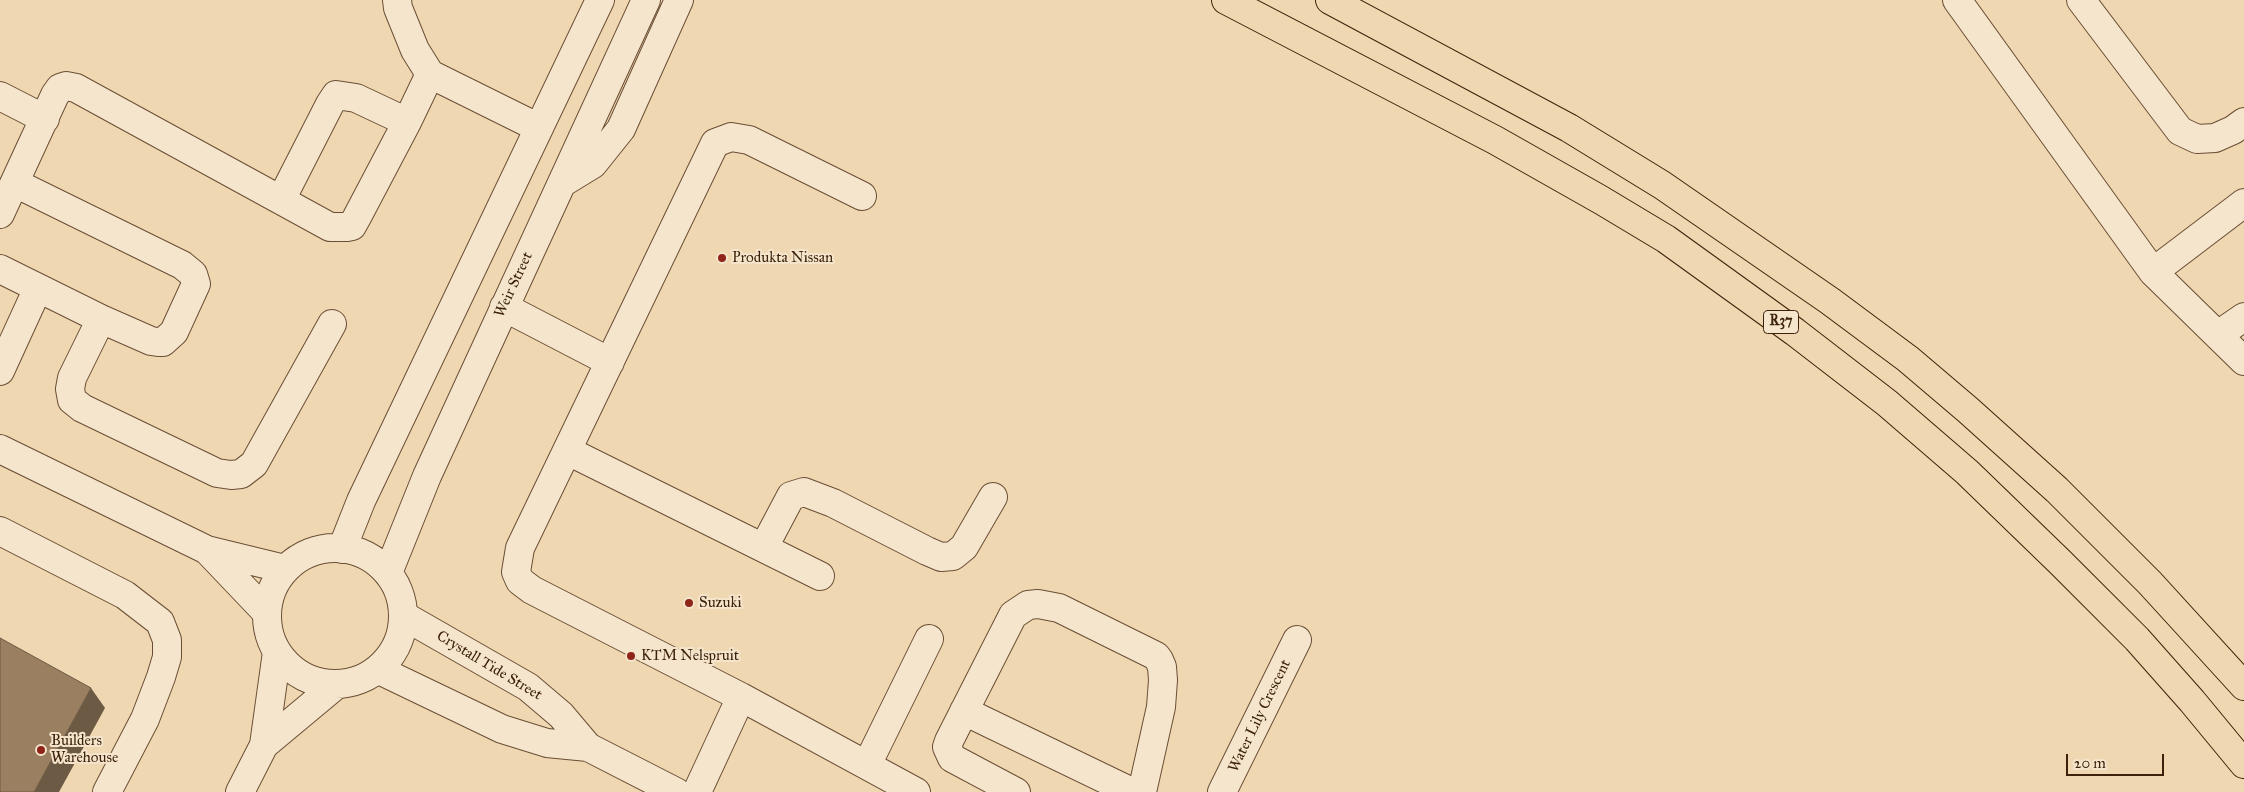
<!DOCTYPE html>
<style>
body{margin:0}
#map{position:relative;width:2244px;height:792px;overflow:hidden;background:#efd7b2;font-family:"IM FELL Great Primer",serif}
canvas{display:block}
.scale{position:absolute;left:2066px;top:754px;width:98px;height:22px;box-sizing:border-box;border:2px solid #3d210a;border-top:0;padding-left:6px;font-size:15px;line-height:18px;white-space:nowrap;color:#3d210a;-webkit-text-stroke:4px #f5e5cd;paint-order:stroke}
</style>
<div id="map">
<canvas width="2244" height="792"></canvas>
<div class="scale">20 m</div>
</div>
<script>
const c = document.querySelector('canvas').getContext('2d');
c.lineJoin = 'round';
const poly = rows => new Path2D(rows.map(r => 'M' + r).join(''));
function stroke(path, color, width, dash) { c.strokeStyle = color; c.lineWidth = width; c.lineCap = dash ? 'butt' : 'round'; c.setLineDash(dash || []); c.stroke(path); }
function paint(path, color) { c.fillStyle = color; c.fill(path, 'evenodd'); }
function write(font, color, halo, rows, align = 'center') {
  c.font = font + ' "IM FELL Great Primer",serif'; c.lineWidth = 4; c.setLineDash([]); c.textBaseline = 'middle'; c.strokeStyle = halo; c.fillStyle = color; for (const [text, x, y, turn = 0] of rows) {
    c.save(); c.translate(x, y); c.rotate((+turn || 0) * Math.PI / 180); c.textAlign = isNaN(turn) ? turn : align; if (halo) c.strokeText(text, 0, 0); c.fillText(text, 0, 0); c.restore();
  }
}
const minor = poly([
 [397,0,398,8,415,50,430,74,539,128],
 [1957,0,2153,272,2244,361],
 [2081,0,2180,131,2197,139,2215,138,2233,130,2244,122],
 [0,96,45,119],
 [562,183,593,164,621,129,679,0],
 [862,196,749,140,731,137,715,143,520,548,516,572,520,581,532,590,741,697,916,792],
 [281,200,330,104,336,95,356,98,407,122],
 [0,214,55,95,60,88,66,86,76,88,330,227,347,227,352,226,357,217,407,122,430,74],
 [0,269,101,319,151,341,158,342,163,342,174,332,196,284,193,274,182,265,15,183],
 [2153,272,2244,203],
 [504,307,610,362],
 [101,319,72,378,70,389,72,400,82,408,217,473,231,475,241,474,254,464,332,324],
 [2218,335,2244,317],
 [0,371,38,288],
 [0,449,207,550,285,569],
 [568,451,820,576],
 [0,531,125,595,160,622,167,640,167,657,161,677,145,719,107,792],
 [764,547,791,496,804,492,833,503,927,551,941,557,953,556,964,547,993,497],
 '267 616a68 68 0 1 1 136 0a68 68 0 1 1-136 0Z',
 [342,549,361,501,600,0],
 [207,550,267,613],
 [388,573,427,476,646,0],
 [404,616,528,687,561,715,588,747],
 [379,670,502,729,547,743,588,747,676,792],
 [964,711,1132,792],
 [264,745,336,685],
 [867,765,929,639],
 [240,792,264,745,277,652],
 [697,792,741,697],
 [1016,792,952,758,947,747,949,741,1013,615,1028,605,1038,604,1059,608,1156,656,1159,660,1162,667,1163,680,1161,707,1142,792],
 [1222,792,1297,640]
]);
const major = poly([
 [1226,0,1495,140,1601,200,1666,239,1795,332,1887,403,1967,472,2060,562,2137,639,2192,701,2244,764],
 [1330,0,1569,128,1662,185,1830,301,1908,359,1968,410,2057,490,2150,583,2244,686]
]);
stroke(minor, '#6a4e34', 30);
stroke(major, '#3d210a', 30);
stroke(minor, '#f5e5cd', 28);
stroke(major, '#efd7b2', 28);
paint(poly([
 [91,688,105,708,59,792,34,792]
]), '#6c5a44');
const building = poly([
 [0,638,91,688,34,792,0,792,0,638]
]);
paint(building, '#9a8061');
stroke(building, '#6c5a44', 1);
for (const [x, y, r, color] of [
 [722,258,5,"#8f2418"],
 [689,603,5,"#8f2418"],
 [631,656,5,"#8f2418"],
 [41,750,5,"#8f2418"]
]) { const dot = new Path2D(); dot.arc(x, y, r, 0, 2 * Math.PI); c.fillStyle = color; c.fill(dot); stroke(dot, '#f5e5cd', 2); }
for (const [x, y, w] of [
 [1781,322,35]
]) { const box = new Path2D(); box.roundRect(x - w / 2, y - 11.5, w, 23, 4); c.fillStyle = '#f5e5cd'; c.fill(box); stroke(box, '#3d210a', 1); }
write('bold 14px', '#3d210a', null, [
 ["R37",1781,322]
]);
write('15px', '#3d210a', '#f5e5cd', [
 ["Produkta Nissan",732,258],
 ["Suzuki",699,603],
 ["KTM Nelspruit",641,656],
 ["Builders",51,741],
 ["Warehouse",51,758]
], 'left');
write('15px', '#3d210a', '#f5e5cd', [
 ["Weir Street",514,285,-65],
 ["Crystall Tide Street",489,666,31],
 ["Water Lily Crescent",1260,716,-64]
]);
</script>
